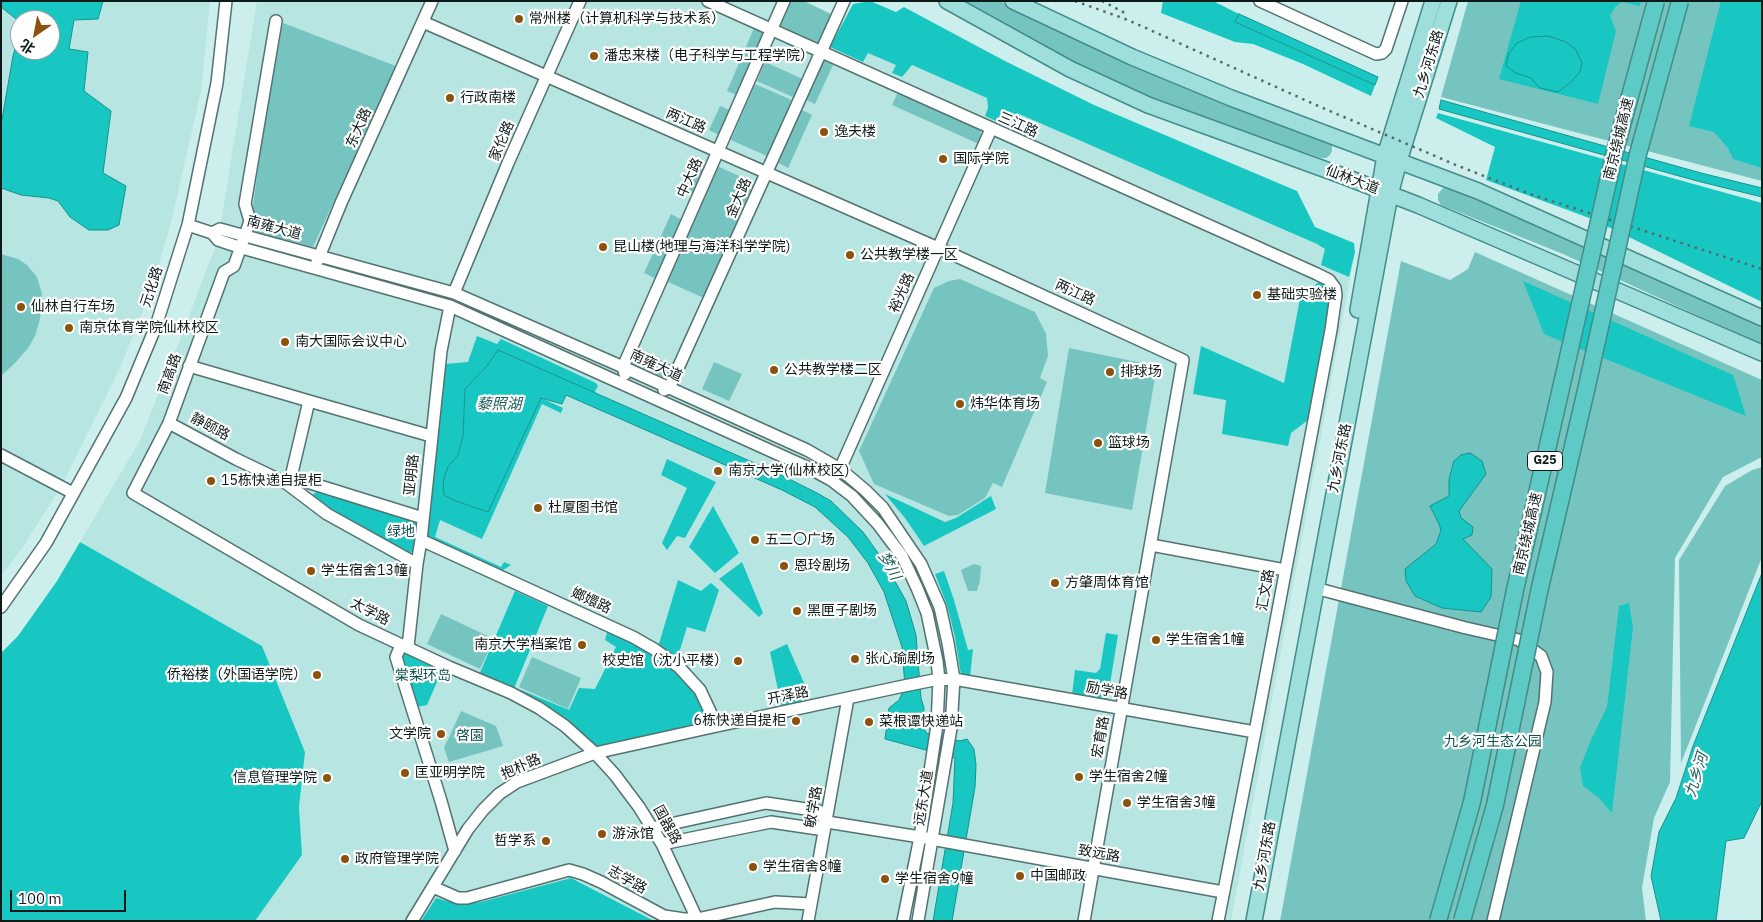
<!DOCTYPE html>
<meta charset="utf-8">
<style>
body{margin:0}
#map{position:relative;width:1763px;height:922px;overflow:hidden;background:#ccefed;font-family:"IBM Plex Sans","Noto Sans SC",sans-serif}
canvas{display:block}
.frame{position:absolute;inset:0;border:2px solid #0d1a19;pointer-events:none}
.north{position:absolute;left:10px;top:10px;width:50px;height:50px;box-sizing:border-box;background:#fff;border:1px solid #9ea3a3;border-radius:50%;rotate:213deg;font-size:14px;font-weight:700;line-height:20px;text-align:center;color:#0d1a19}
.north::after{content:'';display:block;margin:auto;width:18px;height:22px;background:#8c520b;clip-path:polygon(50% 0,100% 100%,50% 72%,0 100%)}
.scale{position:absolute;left:10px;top:890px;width:116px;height:22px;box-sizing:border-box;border:2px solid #0d1a19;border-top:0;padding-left:6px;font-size:15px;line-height:18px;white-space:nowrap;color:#0d1a19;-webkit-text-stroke:4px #fff;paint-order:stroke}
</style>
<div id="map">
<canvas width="1763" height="922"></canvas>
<div class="frame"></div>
<div class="north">北</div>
<div class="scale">100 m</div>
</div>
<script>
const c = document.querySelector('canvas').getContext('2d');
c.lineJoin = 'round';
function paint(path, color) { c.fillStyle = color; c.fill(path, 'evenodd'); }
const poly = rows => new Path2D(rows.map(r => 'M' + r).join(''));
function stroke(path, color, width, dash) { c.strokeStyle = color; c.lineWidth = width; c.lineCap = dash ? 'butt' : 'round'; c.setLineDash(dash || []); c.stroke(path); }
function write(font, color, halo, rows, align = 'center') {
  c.font = font + ' "IBM Plex Sans","Noto Sans SC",sans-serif'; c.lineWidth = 4.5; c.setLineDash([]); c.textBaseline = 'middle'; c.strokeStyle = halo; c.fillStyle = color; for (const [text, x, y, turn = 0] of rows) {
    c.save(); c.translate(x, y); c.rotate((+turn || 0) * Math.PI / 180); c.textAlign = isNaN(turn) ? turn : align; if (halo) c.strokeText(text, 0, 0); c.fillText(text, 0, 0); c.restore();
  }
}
paint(poly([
 [1,1,210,1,201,91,171,223,152,288,120,368,62,485,23,547,1,576],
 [20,20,50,20,50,50,20,50],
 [257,1,775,1,827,23,842,26,1355,252,1231,921,255,921,302,855,299,807,305,752,262,646,80,542,139,442,166,376,218,240]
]), '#b7e5e2');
paint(poly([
 [791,1,804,1,831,14,817,46,779,29],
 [958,1,1000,1,1066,34,1332,143,1332,151,1330,155,1326,158,1321,158,1276,143,1245,136,1172,108,1073,63],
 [1468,1,1762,1,1762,181,1441,97],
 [283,23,396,66,313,247,255,232,253,205,266,111],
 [754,28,766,33,739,96,727,91],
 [822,60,833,65,815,104,804,99],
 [765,62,803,79,795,98,757,81],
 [755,84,794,101,769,157,731,140],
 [898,92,979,128,981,133,979,144,892,105],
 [720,106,732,111,721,136,709,130],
 [800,109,812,115,788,168,777,162],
 [695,163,707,168,694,196,683,191],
 [717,166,755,183,704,298,666,281],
 [1448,187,1570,237,1762,326,1762,345,1563,254,1441,205,1438,200,1438,194,1442,189],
 [671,214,684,221,657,279,644,273],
 [1475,252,1762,380,1762,457,1723,477,1675,558,1670,782,1654,818,1642,888,1646,921,1280,921,1401,261,1450,280,1468,269],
 [1,254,18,259,27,265,37,277,42,294,40,319,35,336,28,348,16,362,1,376],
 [960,279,1035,312,1046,334,1048,356,1040,378,1047,382,1002,487,993,483,985,498,958,515,949,516,874,484,859,451,934,288,949,281],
 [1069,348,1157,366,1132,510,1045,493],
 [637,349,652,356,646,370,631,363],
 [658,359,674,366,667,379,652,372],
 [714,362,742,374,729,401,702,389],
 [1762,467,1762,557,1681,763,1679,560,1725,486,1752,470],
 [974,564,981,566,980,580,977,591,968,591,961,570],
 [441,614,494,639,480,669,427,644],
 [532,657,581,678,568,709,519,687],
 [461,711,496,726,503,746,449,762,444,748]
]), '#76c4c0');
paint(poly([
 [870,1,896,12,904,7,1003,60,1094,105,1297,191,1315,227,1354,243,1355,252,1349,277,1321,265,1325,249,1317,244,1017,113,1007,126,985,116,988,108,987,98,912,65,902,77,892,73,896,65,868,53,863,62,830,47,853,4],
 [1163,1,1213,1,1239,14,1235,22,1375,85,1371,96,1303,64,1253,44,1235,42,1161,13],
 [1521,1,1641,1,1640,6,1622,2,1615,7,1610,16,1616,31,1598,104,1499,79],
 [1721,1,1762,1,1762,168,1733,159,1728,148,1714,132,1689,126],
 [1438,113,1762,203,1762,302,1592,219,1486,180,1495,147,1436,118],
 [1320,280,1323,281,1332,291,1332,299,1308,420,1291,433,1288,446,1222,434,1226,400,1193,394,1201,346,1284,383,1302,288,1308,290,1312,289],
 [1523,281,1733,375,1746,416,1544,334],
 [477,336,497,344,501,339,596,383,598,386,594,393,498,350,487,366,465,389,463,436,458,455,448,467,444,495,453,500,488,512,541,398,563,408,561,413,542,404,482,539,440,520,435,537,501,567,504,562,511,565,500,572,425,538,445,364,468,362],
 [667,459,716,482,685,538,677,536,667,550,662,543,687,488,661,475],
 [318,491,417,521,414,551,407,554,323,506,312,495],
 [885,494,945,522,956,518,991,496,996,509,924,546,905,518],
 [713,506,739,553,715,573,689,547],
 [80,542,262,646,305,752,299,807,302,855,255,921,1,921,1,653,18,636,57,581],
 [742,562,763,613,759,617,719,579],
 [944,571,954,600,968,650,973,649,970,677,961,675,955,637,947,605,935,574],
 [678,580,701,591,711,583,719,590,705,632,687,627,679,653,688,657,685,669,658,647],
 [515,591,548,606,513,691,479,675],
 [1629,603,1633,627,1612,813,1599,798,1583,786,1580,768,1590,742,1607,707,1619,606],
 [608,629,665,661,672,670,683,678,705,709,708,718,706,722,595,748,520,693,521,690,569,710,579,688,595,689,616,647,605,640],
 [1106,633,1118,635,1107,702,1072,695,1075,670,1096,673,1100,669],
 [787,644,812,701,782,709,770,652],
 [407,651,443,668,427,705,417,707,401,658,404,653],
 [571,878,654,921,421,921,436,898,458,904,481,902]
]), '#18c7c2');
const water = poly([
 [1,1,103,1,98,19,74,20,69,49,88,52,84,91,111,111,103,173,126,186,119,225,108,230,89,230,70,217,58,201,49,198,21,195,1,188,1,125,13,56,20,30,20,50,50,50,50,20,20,20,20,22,1,7,1,1],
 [1239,14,1378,77,1375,85,1235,22,1239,14],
 [1548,36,1566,42,1576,50,1582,63,1580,72,1570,83,1558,92,1540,88,1531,78,1516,73,1506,66,1509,53,1517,43,1530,37,1548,36],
 [1441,100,1701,173,1762,188,1762,197,1697,181,1439,109,1441,100],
 [498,350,777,473,817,493,831,501,863,532,883,560,906,601,916,635,921,698,924,708,923,724,926,733,960,741,967,739,974,749,976,765,975,787,952,921,933,921,953,803,955,758,885,739,889,708,899,700,905,687,902,647,884,592,868,563,848,537,815,507,782,490,566,395,562,404,541,398,488,512,453,500,444,495,443,488,444,478,448,467,458,455,463,436,465,389,487,366,498,350],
 [1470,453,1482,461,1486,474,1459,511,1461,518,1473,527,1472,535,1463,539,1492,569,1491,597,1481,612,1442,608,1415,596,1406,581,1405,569,1436,544,1441,530,1439,524,1430,506,1449,496,1449,479,1454,461,1461,455,1470,453],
 [1762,573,1762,801,1744,838,1726,841,1716,921,1661,921,1651,876,1659,832,1676,798,1693,746,1762,573]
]);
paint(water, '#18c7c2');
stroke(water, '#15938f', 1);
const minor = poly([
 [708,1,1317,274,1329,280,1335,288,1336,295,1331,330,1255,732,1218,921],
 [1260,1,1376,54,1382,53,1386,49,1402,1],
 [276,21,245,204,250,221,234,266,224,272,169,423,133,493,359,625,449,667,511,693,539,708,565,726,595,753,615,775,639,807,662,844,698,921],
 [423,22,954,255,1183,360,1084,921],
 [188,225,212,233,218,240,242,248,450,306,811,469,831,480,852,496,878,524,902,556,917,588,927,613,937,661,939,680,937,725,920,837,903,921],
 [212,233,220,229,454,293,623,367,807,450,840,469,865,490,883,508,921,564,940,607,948,643,954,679,951,728,918,921],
 [317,262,341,203,432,1],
 [454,293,508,163,580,1],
 [189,366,309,401],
 [625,374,623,367,784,1],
 [664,390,669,388,844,1],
 [169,423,236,459,286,483,291,477,423,518],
 [1,455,73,493],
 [836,474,840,469,991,129],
 [291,477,309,401,431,436],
 [286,483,327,514,417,564],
 [421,540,633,637,654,649,679,667,700,690,717,726],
 [1151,545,1285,570],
 [1315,588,1466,628,1519,640,1541,656,1547,672,1545,702,1493,921],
 [1,607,46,543,126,398,156,326,188,225,217,83,226,1],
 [401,645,396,657,441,801,455,851],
 [408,647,417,564,421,540,441,351,450,306],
 [652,828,766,803,819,811,827,822,920,837,1223,892],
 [662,844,771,822,818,829,827,822],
 [433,887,458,898,467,898,569,870,583,874,601,882,664,916,684,919,697,919,775,902,811,904],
 [412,921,468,829,483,810,499,794,517,782,595,753,717,726,899,687,934,680,954,679,1255,732],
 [808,921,848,698]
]);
const major = poly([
 [947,1,1070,69,1148,105,1343,176,1418,205,1762,353],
 [1013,1,1132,57,1231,98,1478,191,1762,318],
 [1358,310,1385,156,1433,1],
 [1254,921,1390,195,1399,161,1449,1]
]);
stroke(minor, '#527371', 14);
stroke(major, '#428c89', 18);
stroke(minor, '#fff', 11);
stroke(major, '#9edfdc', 15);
stroke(poly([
 [1075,1,1128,20,1316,105,1456,165,1530,194,1762,269],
 [1102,1,1125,13]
]), '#546968', 2.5, [2.5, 5]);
const highwayBridge = poly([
 [1438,921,1472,802,1515,590,1615,151,1656,1],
 [1462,921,1495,805,1539,592,1587,386,1638,154,1680,1]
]);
stroke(highwayBridge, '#428c89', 19, []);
stroke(highwayBridge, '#5ecac5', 16);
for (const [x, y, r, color] of [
 [519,19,5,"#8c520b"],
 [594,56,5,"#8c520b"],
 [450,98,5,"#8c520b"],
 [824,132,5,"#8c520b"],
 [943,159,5,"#8c520b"],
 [603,247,5,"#8c520b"],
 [850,255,5,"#8c520b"],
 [1257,295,5,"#8c520b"],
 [21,307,5,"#8c520b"],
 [69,328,5,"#8c520b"],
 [285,342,5,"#8c520b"],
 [774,370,5,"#8c520b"],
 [1110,372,5,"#8c520b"],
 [960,404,5,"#8c520b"],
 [1098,443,5,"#8c520b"],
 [718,471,5,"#8c520b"],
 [211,481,5,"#8c520b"],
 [538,508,5,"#8c520b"],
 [755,540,5,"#8c520b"],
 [784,566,5,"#8c520b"],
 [311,571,5,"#8c520b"],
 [1055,583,5,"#8c520b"],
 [797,611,5,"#8c520b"],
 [1156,640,5,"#8c520b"],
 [582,645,5,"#8c520b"],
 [855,659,5,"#8c520b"],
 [738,661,5,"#8c520b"],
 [317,675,5,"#8c520b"],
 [796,721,5,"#8c520b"],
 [869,722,5,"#8c520b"],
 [441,734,5,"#8c520b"],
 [405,773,5,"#8c520b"],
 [1079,777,5,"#8c520b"],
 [327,778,5,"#8c520b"],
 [1127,803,5,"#8c520b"],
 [602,834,5,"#8c520b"],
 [546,841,5,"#8c520b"],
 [345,859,5,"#8c520b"],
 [753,867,5,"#8c520b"],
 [1020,876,5,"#8c520b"],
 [885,879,5,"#8c520b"]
]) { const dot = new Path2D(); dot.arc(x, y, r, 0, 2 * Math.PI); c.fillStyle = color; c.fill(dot); stroke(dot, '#fff', 2); }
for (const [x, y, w] of [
 [1545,461,35]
]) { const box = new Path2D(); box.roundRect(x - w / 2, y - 9.5, w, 19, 4); c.fillStyle = '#fff'; c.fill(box); stroke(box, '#0d1a19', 1); }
write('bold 12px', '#0d1a19', null, [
 ["G25",1545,461]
]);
write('14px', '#0d1a19', '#fff', [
 ["常州楼（计算机科学与技术系）",529,19],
 ["潘忠来楼（电子科学与工程学院）",604,56],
 ["行政南楼",460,98],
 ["逸夫楼",834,132],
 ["国际学院",953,159],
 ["昆山楼(地理与海洋科学学院)",613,247],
 ["公共教学楼一区",860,255],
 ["基础实验楼",1267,295],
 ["仙林自行车场",31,307],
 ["南京体育学院仙林校区",79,328],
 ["南大国际会议中心",295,342],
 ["公共教学楼二区",784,370],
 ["排球场",1120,372],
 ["炜华体育场",970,404],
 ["篮球场",1108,443],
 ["南京大学(仙林校区)",728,471],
 ["15栋快递自提柜",221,481],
 ["杜厦图书馆",548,508],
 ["五二〇广场",765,540],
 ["恩玲剧场",794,566],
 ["学生宿舍13幢",321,571],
 ["方肇周体育馆",1065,583],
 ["黑匣子剧场",807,611],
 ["学生宿舍1幢",1166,640],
 ["南京大学档案馆",572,645,"right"],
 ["张心瑜剧场",865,659],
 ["校史馆（沈小平楼）",728,661,"right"],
 ["侨裕楼（外国语学院）",307,675,"right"],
 ["6栋快递自提柜",786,721,"right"],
 ["菜根谭快递站",879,722],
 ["文学院",431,734,"right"],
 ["匡亚明学院",415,773],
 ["学生宿舍2幢",1089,777],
 ["信息管理学院",317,778,"right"],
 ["学生宿舍3幢",1137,803],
 ["游泳馆",612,834],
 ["哲学系",536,841,"right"],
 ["政府管理学院",355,859],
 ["学生宿舍8幢",763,867],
 ["中国邮政",1030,876],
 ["学生宿舍9幢",895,879]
], 'left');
write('14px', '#0d1a19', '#fff', [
 ["九乡河东路",1429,64,-73],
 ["两江路",686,121,23],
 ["三江路",1018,125,24],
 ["东大路",359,128,-66],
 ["南京绕城高速",1619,139,-76],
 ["家伦路",502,141,-67],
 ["中大路",690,178,-66],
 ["仙林大道",1352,180,21],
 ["金大路",739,198,-66],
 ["南雍大道",274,228,15],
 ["元化路",152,287,-72],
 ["裕光路",902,293,-66],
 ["两江路",1075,293,25],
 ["南雍大道",656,366,25],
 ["南高路",170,374,-70],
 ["静颐路",210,427,28],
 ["九乡河东路",1340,458,-79],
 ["亚明路",412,475,-84],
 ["南京绕城高速",1528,534,-77],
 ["汇文路",1266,590,-80],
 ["嫏嬛路",591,601,25],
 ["太学路",370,612,28],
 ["励学路",1107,691,10],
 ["开泽路",788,696,-11],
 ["宏育路",1101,737,-80],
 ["抱朴路",521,767,-24],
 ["远东大道",924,798,-81],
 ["敏学路",814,807,-80],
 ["国器路",667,825,61],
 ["致远路",1099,854,10],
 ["九乡河东路",1265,856,-80],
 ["志学路",627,880,29]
]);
write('14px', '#115250', '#fff', [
 ["绿地",401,532],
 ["棠梨环岛",423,676],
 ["啓園",470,736],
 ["九乡河生态公园",1493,742]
]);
write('italic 15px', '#22605d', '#fff', [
 ["藜照湖",499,405],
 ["梦川",889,566,61],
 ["九乡河",1697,775,-73]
]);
</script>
